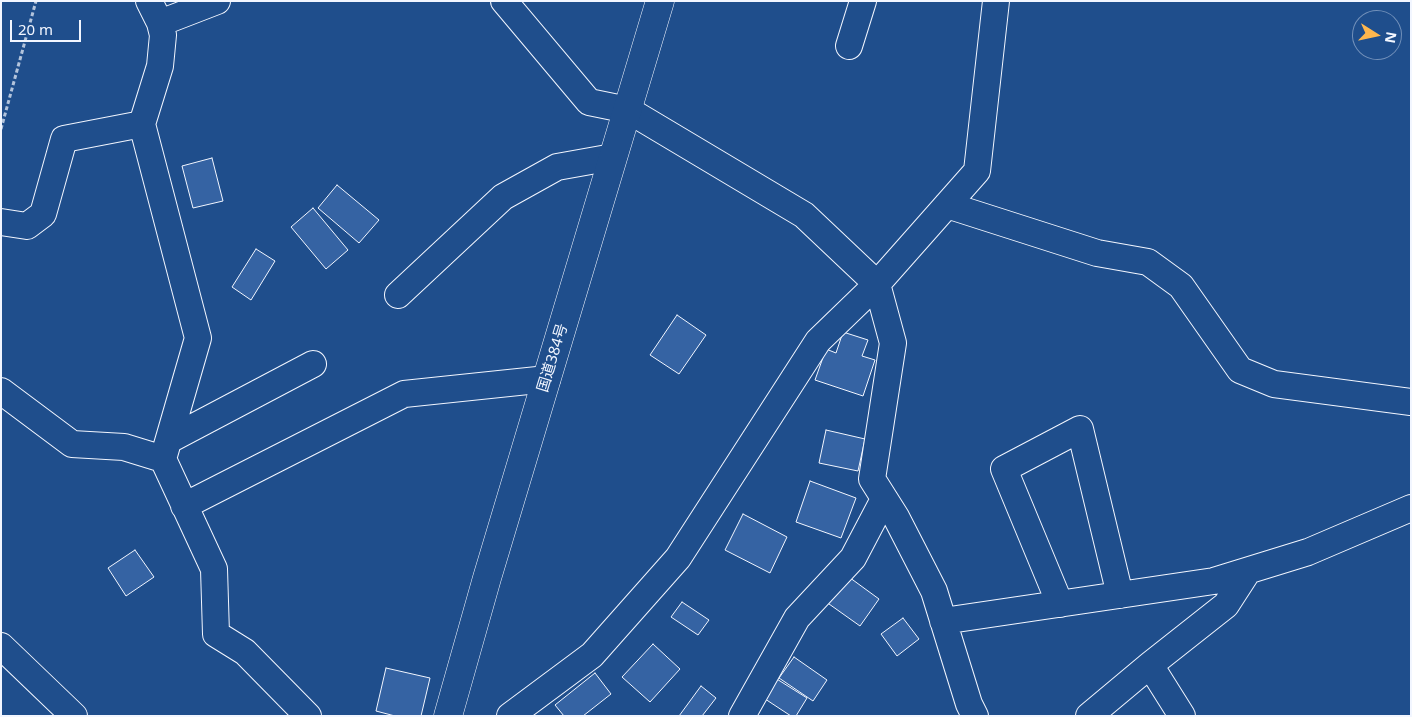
<!DOCTYPE html>
<meta charset="utf-8">
<style>
body{margin:0}
#map{position:relative;width:1412px;height:717px;overflow:hidden;background:#1f4e8c;font-family:"Noto Sans",sans-serif}
canvas{display:block}
.frame{position:absolute;inset:0;border:2px solid #f2f6ff;pointer-events:none}
.north{position:absolute;left:1352px;top:10px;width:50px;height:50px;box-sizing:border-box;background:#1f4e8c;border:1px solid #7391ba;border-radius:50%;rotate:100deg;font-size:14px;font-weight:700;line-height:20px;text-align:center;color:#f2f6ff}
.north::after{content:'';display:block;margin:auto;width:18px;height:22px;background:#ffb74d;clip-path:polygon(50% 0,100% 100%,50% 72%,0 100%)}
.scale{position:absolute;left:10px;top:20px;width:71px;height:22px;box-sizing:border-box;border:2px solid #f2f6ff;border-top:0;padding-left:6px;font-size:15px;line-height:18px;white-space:nowrap;color:#f2f6ff;-webkit-text-stroke:4px #1f4e8c;paint-order:stroke}
</style>
<div id="map">
<canvas width="1412" height="717"></canvas>
<div class="frame"></div>
<div class="north">N</div>
<div class="scale">20 m</div>
</div>
<script>
const c = document.querySelector('canvas').getContext('2d');
c.lineJoin = 'round';
function paint(path, color) { c.fillStyle = color; c.fill(path, 'evenodd'); }
const poly = rows => new Path2D(rows.map(r => 'M' + r).join(''));
function stroke(path, color, width, dash) { c.strokeStyle = color; c.lineWidth = width; c.lineCap = dash ? 'butt' : 'round'; c.setLineDash(dash || []); c.stroke(path); }
function write(font, color, halo, rows, align = 'center') {
  c.font = font + ' "Noto Sans","Noto Sans JP",sans-serif'; c.lineWidth = 4; c.setLineDash([]); c.textBaseline = 'middle'; c.strokeStyle = halo; c.fillStyle = color; for (const [text, x, y, turn = 0] of rows) {
    c.save(); c.translate(x, y); c.rotate((+turn || 0) * Math.PI / 180); c.textAlign = isNaN(turn) ? turn : align; if (halo) c.strokeText(text, 0, 0); c.fillText(text, 0, 0); c.restore();
  }
}
const building = poly([
 [212,158,223,201,193,208,182,166,212,158],
 [337,185,379,220,359,243,318,208,337,185],
 [313,208,348,250,326,269,291,227,313,208],
 [256,249,275,261,251,300,232,287,256,249],
 [677,315,706,335,679,374,650,355,677,315],
 [843,332,868,340,862,356,875,360,863,396,815,380,826,349,836,353,843,332],
 [826,430,865,439,858,471,819,463,826,430],
 [810,481,856,498,841,538,796,522,810,481],
 [743,514,787,537,770,573,725,550,743,514],
 [135,550,154,577,126,596,108,568,135,550],
 [842,572,879,599,860,626,822,599,842,572],
 [682,602,709,620,698,635,671,617,682,602],
 [903,618,919,639,897,656,881,634,903,618],
 [653,644,680,669,650,702,622,677,653,644],
 [794,657,827,680,813,701,779,678,794,657],
 [386,668,430,678,421,716,395,716,376,711,386,668],
 [595,673,611,694,583,716,564,716,555,705,595,673],
 [772,676,807,698,796,716,791,716,759,695,772,676],
 [701,686,716,698,702,716,679,716,701,686]
]);
paint(building, '#3563a3');
stroke(building, '#f2f6ff', 1);
const minor = poly([
 [504,1,589,102,628,110,804,215,877,284,893,343,872,479,896,517,934,591,969,704,975,716],
 [160,23,217,1],
 [849,46,863,1],
 [142,124,198,338,163,459,214,569,216,634,245,652,308,716],
 [947,205,1097,253,1148,262,1181,286,1240,370,1274,384,1411,402],
 [1,222,27,226,43,214,64,139,142,124,160,66,163,35,160,23,149,1],
 [398,295,503,197,557,167,613,157],
 [1,391,72,444,124,447,163,459],
 [169,440,313,364],
 [184,506,404,394,547,379],
 [1060,604,1004,469,1080,429,1120,595],
 [943,621,1214,581,1308,552,1411,508],
 [1,646,74,716],
 [1150,665,1226,605,1248,571],
 [510,716,592,655,678,558,818,341,877,284,977,171,996,1],
 [742,716,797,618,853,558,884,499],
 [1089,716,1150,665,1182,716]
]);
const highway = poly([
 [448,716,487,578,660,1]
]);
stroke(minor, '#f2f6ff', 28);
stroke(highway, '#f2f6ff', 29);
stroke(poly([
 [1,129,36,1]
]), '#b3c4dc', 3, [4, 2.5]);
stroke(minor, '#1f4e8c', 26);
stroke(highway, '#1f4e8c', 28);
write('15px', '#f2f6ff', '#1f4e8c', [
 ["国道384号",553,358,-73]
]);
</script>
